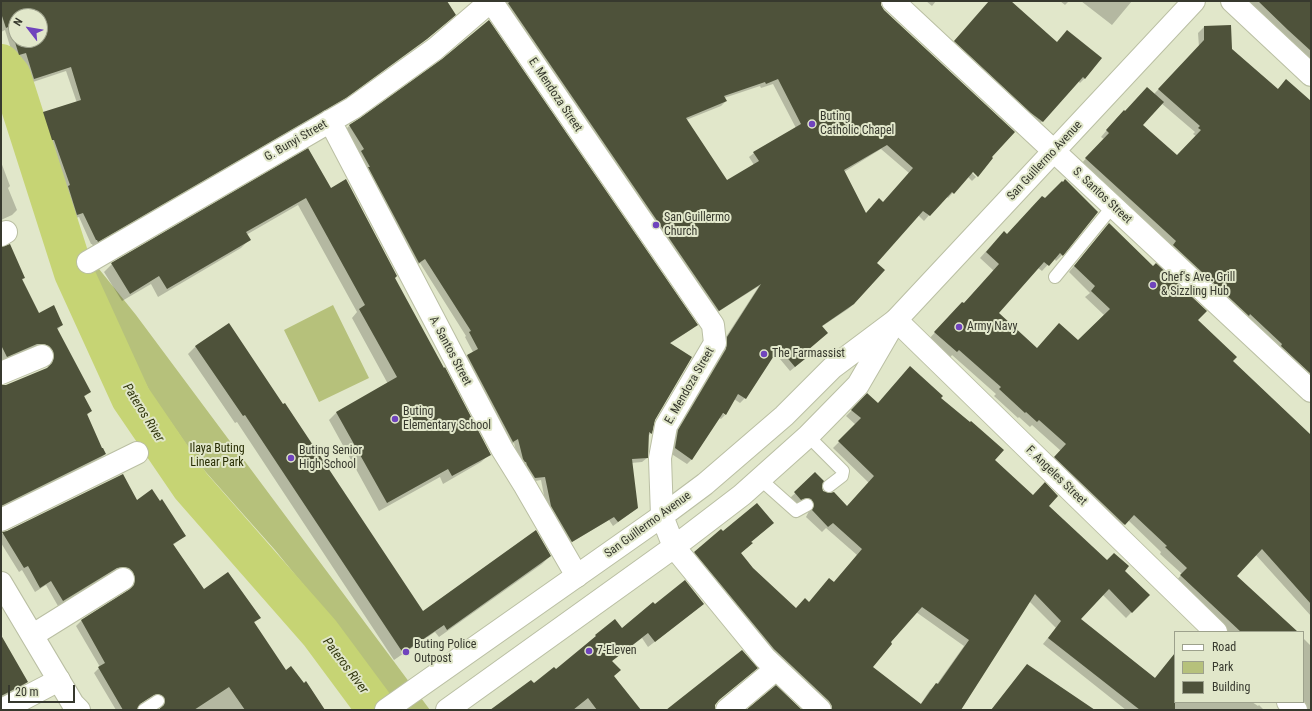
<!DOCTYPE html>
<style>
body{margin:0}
#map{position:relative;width:1312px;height:711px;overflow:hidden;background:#e1e7ca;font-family:"Roboto Condensed",sans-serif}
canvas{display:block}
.frame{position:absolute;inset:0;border:2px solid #37392e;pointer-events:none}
.legend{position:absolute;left:1174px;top:631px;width:130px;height:72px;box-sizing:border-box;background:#e1e7ca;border:1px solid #9da18c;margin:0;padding:5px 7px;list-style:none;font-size:12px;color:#37392e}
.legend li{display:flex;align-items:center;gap:8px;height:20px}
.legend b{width:20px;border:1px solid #9da18c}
.north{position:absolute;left:8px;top:8px;width:40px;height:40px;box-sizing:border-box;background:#e1e7ca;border:1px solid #9da18c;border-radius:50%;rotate:301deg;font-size:11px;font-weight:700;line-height:16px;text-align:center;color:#37392e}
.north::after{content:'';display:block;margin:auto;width:14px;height:18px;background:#7044bd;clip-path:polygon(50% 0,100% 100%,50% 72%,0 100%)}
.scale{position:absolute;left:8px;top:685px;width:67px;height:18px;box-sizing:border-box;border:2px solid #37392e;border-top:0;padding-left:5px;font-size:12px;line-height:14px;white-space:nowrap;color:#37392e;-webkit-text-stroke:3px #e1e7ca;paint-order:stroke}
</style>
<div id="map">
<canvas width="1312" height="711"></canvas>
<div class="frame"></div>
<ul class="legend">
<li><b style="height:5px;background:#fff"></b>Road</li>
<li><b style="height:11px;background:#b6c17b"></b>Park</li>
<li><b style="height:11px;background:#4e523a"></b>Building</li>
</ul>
<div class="north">N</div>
<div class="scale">20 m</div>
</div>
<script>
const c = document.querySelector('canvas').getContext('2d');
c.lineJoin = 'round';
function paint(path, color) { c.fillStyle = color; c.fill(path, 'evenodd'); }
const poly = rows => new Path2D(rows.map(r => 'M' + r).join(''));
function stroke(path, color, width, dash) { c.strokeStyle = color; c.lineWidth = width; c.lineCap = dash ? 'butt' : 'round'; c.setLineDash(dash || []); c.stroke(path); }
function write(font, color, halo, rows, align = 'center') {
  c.font = font + ' "Roboto Condensed",sans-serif'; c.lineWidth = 4; c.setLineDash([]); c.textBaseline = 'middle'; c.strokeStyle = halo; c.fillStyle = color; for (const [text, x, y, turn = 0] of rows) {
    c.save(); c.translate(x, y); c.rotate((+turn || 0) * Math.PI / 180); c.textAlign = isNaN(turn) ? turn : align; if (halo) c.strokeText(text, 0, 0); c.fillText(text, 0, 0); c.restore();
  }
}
paint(poly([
 [95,264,136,315,430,710,400,710,341,631,275,550,204,470,150,392,87,269],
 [333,305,369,378,319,402,284,330]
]), '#b6c17b');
paint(poly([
 [1,1,446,1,450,19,422,43,341,102,93,246,92,244,91,244,79,217,73,219,64,191,65,190,50,143,48,144,39,118,44,113,77,103,66,71,30,83,21,57,14,59,5,30,1,32],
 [16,16,40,16,40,40,16,40],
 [504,1,880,1,880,5,970,168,969,170,976,177,972,181,968,177,948,198,946,196,924,221,918,215,876,263,854,304,848,309,821,327,807,350,805,359,790,371,775,353,745,398,740,403,734,399,726,413,718,411,725,415,721,419,719,418,692,459,687,464,670,453,673,436,721,355,723,348,722,343,759,286,713,315],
 [773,84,796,128,754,153,749,157,754,165,727,181,686,120,721,106,726,101,724,98,760,86,761,88],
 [881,149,909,173,883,203,866,214,844,172],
 [926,1,936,1,932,6],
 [990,1,1009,1,1056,43,1100,58,1084,79,1080,83,1078,81,1038,126,950,46],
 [1060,1,1069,1,1065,5],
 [1081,1,1132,1,1112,25],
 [1245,1,1311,1,1311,63],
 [1204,27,1277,90,1286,80,1311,103,1311,385,1080,165,1104,139,1101,137,1118,117,1154,94,1199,47,1198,33],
 [1161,103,1195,132,1193,134,1196,136,1177,156,1142,125],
 [349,126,696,325,692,329,669,344,654,419,651,433,647,437,647,458,642,462,631,463,637,508,613,526,609,520,567,545,547,511,541,480,530,482,519,463,514,443,508,446,463,360,467,356,473,352,465,337,466,336,420,263,414,267,357,156,360,154,345,130],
 [1,162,10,186,8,188,17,210,12,215,1,220],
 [330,189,394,278,490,454,481,462,443,484,440,477,379,511,329,420,337,412,388,384,352,318,357,312,298,205,246,235,249,240,241,248,158,297,151,284,122,301,104,272,112,264],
 [1036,203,1062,255,1056,261,1054,258,1042,271,1038,268,998,313,1037,349,1078,341,1104,315,1085,297,1090,293,1069,272,1109,224,1197,320,1232,361,1311,435,1311,616,1255,554,1236,576,1296,632,1229,632,1175,582,1182,574,1160,554,1161,552,1128,520,1118,530,1049,463,1061,451,1032,425,1030,427,1019,417,1018,418,994,396,996,394,952,355,950,358,929,339,956,309,963,304,994,271,980,258,998,238,1007,235],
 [1,248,24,278,22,280,38,315,62,325,57,330,90,392,84,397,91,411,86,416,101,450,105,454,100,459,1,508,1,386,6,386,48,368,50,364,49,357,1,362],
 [196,346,422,612,550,556,542,564,439,637,435,632,394,660,237,422,235,423,188,354],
 [867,395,878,404,940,398,994,460,1033,496,1047,506,1106,561,1124,571,1148,595,1126,618,1102,594,1079,619,1155,678,1175,653,1175,702,1252,702,1258,706,1259,705,1264,710,1126,710,1043,644,1056,628,1029,601,960,710,825,710,689,558,695,553,723,533,773,523,751,542,752,543,740,554,753,569,796,610,809,603,833,583,857,555,826,528,822,532,806,517,809,511,805,505,795,505,789,499,815,474,823,492,847,507,869,483,833,448,856,425,846,416],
 [916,612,964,646,937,684,930,690,920,705,871,667,890,643],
 [136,502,185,536,173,545,204,590,259,618,254,623,285,671,323,710,159,710,161,707,160,702,153,698,148,699,136,708,136,710,116,710,94,673,100,667,76,626,81,621,129,591,131,584,117,571,111,573,58,606,46,585,35,592,22,570,19,572,1,543,1,535,3,533],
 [655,606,697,609,648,647,642,638,612,661,613,677,640,710,492,710,556,671,596,636,615,621,622,629],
 [1303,638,1311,646,1311,710,1309,710,1301,702,1303,702],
 [1,647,27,682,21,688,1,698]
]), '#0003');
stroke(poly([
 [1,64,11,76,74,273,131,398,191,486,320,633,377,710]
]), '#c6d474', 40);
paint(poly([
 [1,1,447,1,456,15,427,39,346,98,98,242,97,240,96,240,83,213,77,215,68,186,70,185,54,140,52,140,43,112,81,100,71,67,34,79,26,53,19,55,10,26,6,28,1,13],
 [16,16,40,16,40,40,16,40],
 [511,1,881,1,881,5,884,10,1015,132,992,157,993,158,978,177,973,172,954,194,952,192,930,216,923,211,877,263,885,270,854,304,822,326,828,333,808,350,811,354,795,367,779,348,746,399,738,394,726,415,723,413,692,460,675,448,678,430,726,349,727,342,727,337,761,284,719,311,508,3],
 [778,79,801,124,753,152,759,161,727,180,686,118,727,101,724,96,765,82,766,84],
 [887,145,913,168,883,202,879,198,866,213,844,170],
 [989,1,1011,1,1057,42,1067,30,1102,58,1085,79,1083,77,1043,122,1031,113,954,41],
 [1258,1,1311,1,1311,51,1288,30],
 [489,20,698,325,670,343,692,357,655,420,652,434,649,432,648,458,632,459,638,508,618,522,614,517,572,542,551,506,545,477,535,478,527,465,526,462,525,462,523,459,518,439,513,442,467,355,478,349,469,332,471,331,425,259,419,263,368,167,370,167,361,151,364,149,349,125,360,118,442,59],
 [1231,25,1232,49,1278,89,1286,79,1311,101,1311,374,1281,346,1282,344,1250,314,1249,316,1173,245,1176,241,1085,158,1109,133,1106,130,1124,110,1125,111,1147,87,1164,102,1143,125,1177,155,1201,130,1198,128,1200,126,1158,89,1204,40,1204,26],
 [308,148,331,188,346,179,397,276,395,278,444,368,445,367,491,455,452,476,448,469,387,503,336,412,397,377,359,309,365,305,306,198,246,232,251,240,167,289,159,276,130,294,111,263],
 [1065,179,1098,212,1063,256,1060,253,1049,266,1044,262,999,313,1037,348,1059,323,1078,340,1110,309,1091,291,1095,286,1074,266,1109,223,1153,266,1156,263,1207,311,1198,320,1237,357,1233,361,1311,435,1311,604,1262,549,1237,576,1298,632,1241,632,1180,575,1187,568,1165,547,1167,546,1134,515,1125,525,1054,457,1066,444,1039,420,1037,422,1026,412,1025,413,999,389,1001,387,959,350,957,352,934,332,962,302,964,303,999,264,986,252,1004,231,1007,234,1042,196,1045,198,1062,181,1063,182],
 [10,244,25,278,22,279,39,313,54,305,63,325,57,328,91,392,84,396,92,411,87,414,102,448,103,448,106,454,1,506,1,385,6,385,47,368,52,363,54,357,53,351,49,346,44,344,37,344,7,357,1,345,1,247],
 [229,323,283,404,285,403,423,611,536,530,551,556,447,630,444,625,403,653,245,415,243,416,195,346],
 [910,366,943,396,941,398,970,422,971,421,1004,450,995,460,1033,495,1045,482,1058,496,1049,506,1107,560,1114,553,1129,566,1125,571,1150,595,1132,613,1109,589,1081,619,1155,678,1175,653,1175,710,1140,710,1048,638,1061,621,1035,594,961,710,832,710,832,706,829,701,774,649,694,552,721,529,723,531,757,503,774,523,751,542,753,543,741,553,753,568,796,608,805,598,809,602,829,578,834,582,862,549,833,523,828,527,812,510,814,505,811,499,807,498,801,500,794,492,815,472,824,481,822,487,823,491,830,493,834,492,847,506,874,476,838,441,861,418,851,410,867,393,878,403],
 [922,607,969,640,938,684,936,683,921,704,873,667,892,644,891,642],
 [123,474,137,500,152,489,160,501,162,499,186,536,173,544,204,589,228,572,261,618,254,622,286,670,291,666,304,683,306,681,325,710,245,710,229,687,194,710,158,710,164,705,165,701,164,697,158,694,154,695,140,704,137,710,123,710,98,667,105,663,81,620,130,589,134,585,135,579,133,572,129,568,123,567,117,568,63,601,51,581,40,588,28,566,24,568,2,532,7,531],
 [685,580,704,604,655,642,648,633,612,661,621,670,614,676,641,710,597,710,588,698,573,710,490,710,531,680,534,683,554,667,556,669,596,636,595,635,615,619,622,628,653,602,655,604],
 [1,635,28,682,1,696],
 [742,650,758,668,719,700,715,705,715,710,666,710],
 [1027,664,1095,710,991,710],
 [776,685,802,710,746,710]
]), '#4e523a');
const lane = poly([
 [1055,277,1113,206],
 [808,436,843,471,842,476,829,486],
 [760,479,796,511,807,505],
 [144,710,158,701]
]);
const street = poly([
 [491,1,713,325,715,343,666,426,660,458,662,516],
 [893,1,1311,391],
 [1232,1,1311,75],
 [330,121,502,449,525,486,577,576],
 [1,235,6,232],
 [88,262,353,108,435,49,491,1],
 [896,320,1216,632],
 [1,373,42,356],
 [1,520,137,453],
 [33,635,123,579],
 [1288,702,1296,710],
 [2,710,59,680],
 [727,710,776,669]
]);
const secondary = poly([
 [662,516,674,547,765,658,820,710],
 [1,583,73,704,79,710],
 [386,710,662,516,705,484,784,416,832,368,896,320,1194,1],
 [447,710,674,547,742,495,808,436,858,385,890,330]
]);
stroke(lane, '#babfa3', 14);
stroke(street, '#babfa3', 24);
stroke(secondary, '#babfa3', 24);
stroke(lane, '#fff', 12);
stroke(street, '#fff', 22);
stroke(secondary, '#fff', 22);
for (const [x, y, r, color] of [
 [812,124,4,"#7044bd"],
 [656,225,4,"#7044bd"],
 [1153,285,4,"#7044bd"],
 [959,327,4,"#7044bd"],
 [764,354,4,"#7044bd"],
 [395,419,4,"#7044bd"],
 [291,458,4,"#7044bd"],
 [589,651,4,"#7044bd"],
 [406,652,4,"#7044bd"]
]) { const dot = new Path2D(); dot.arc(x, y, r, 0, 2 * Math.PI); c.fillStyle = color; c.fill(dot); stroke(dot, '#e1e7ca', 1.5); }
write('12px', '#37392e', '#e1e7ca', [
 ["E. Mendoza Street",555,95,56],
 ["G. Bunyi Street",296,141,-30],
 ["San Guillermo Avenue",1045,161,-47],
 ["S. Santos Street",1102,196,43],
 ["A. Santos Street",450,351,62],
 ["E. Mendoza Street",690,386,-60],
 ["F. Angeles Street",1056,476,44],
 ["San Guillermo Avenue",648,525,-36]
]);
write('12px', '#37392e', '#e1e7ca', [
 ["Buting",820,117],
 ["Catholic Chapel",820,131],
 ["San Guillermo",664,218],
 ["Church",664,232],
 ["Chef's Ave. Grill",1161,278],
 ["& Sizzling Hub",1161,292],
 ["Army Navy",967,327],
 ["The Farmassist",772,354],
 ["Buting",403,412],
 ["Elementary School",403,426],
 ["Buting Senior",299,451],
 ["High School",299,465],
 ["Buting Police",414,645],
 ["Outpost",414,659],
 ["7-Eleven",597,651]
], 'left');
write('12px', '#282d03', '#e1e7ca', [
 ["Ilaya Buting",217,449],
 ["Linear Park",217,463]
]);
write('italic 13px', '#31360d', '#e1e7ca', [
 ["Pateros River",143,413,58],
 ["Pateros River",345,666,53]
]);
</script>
